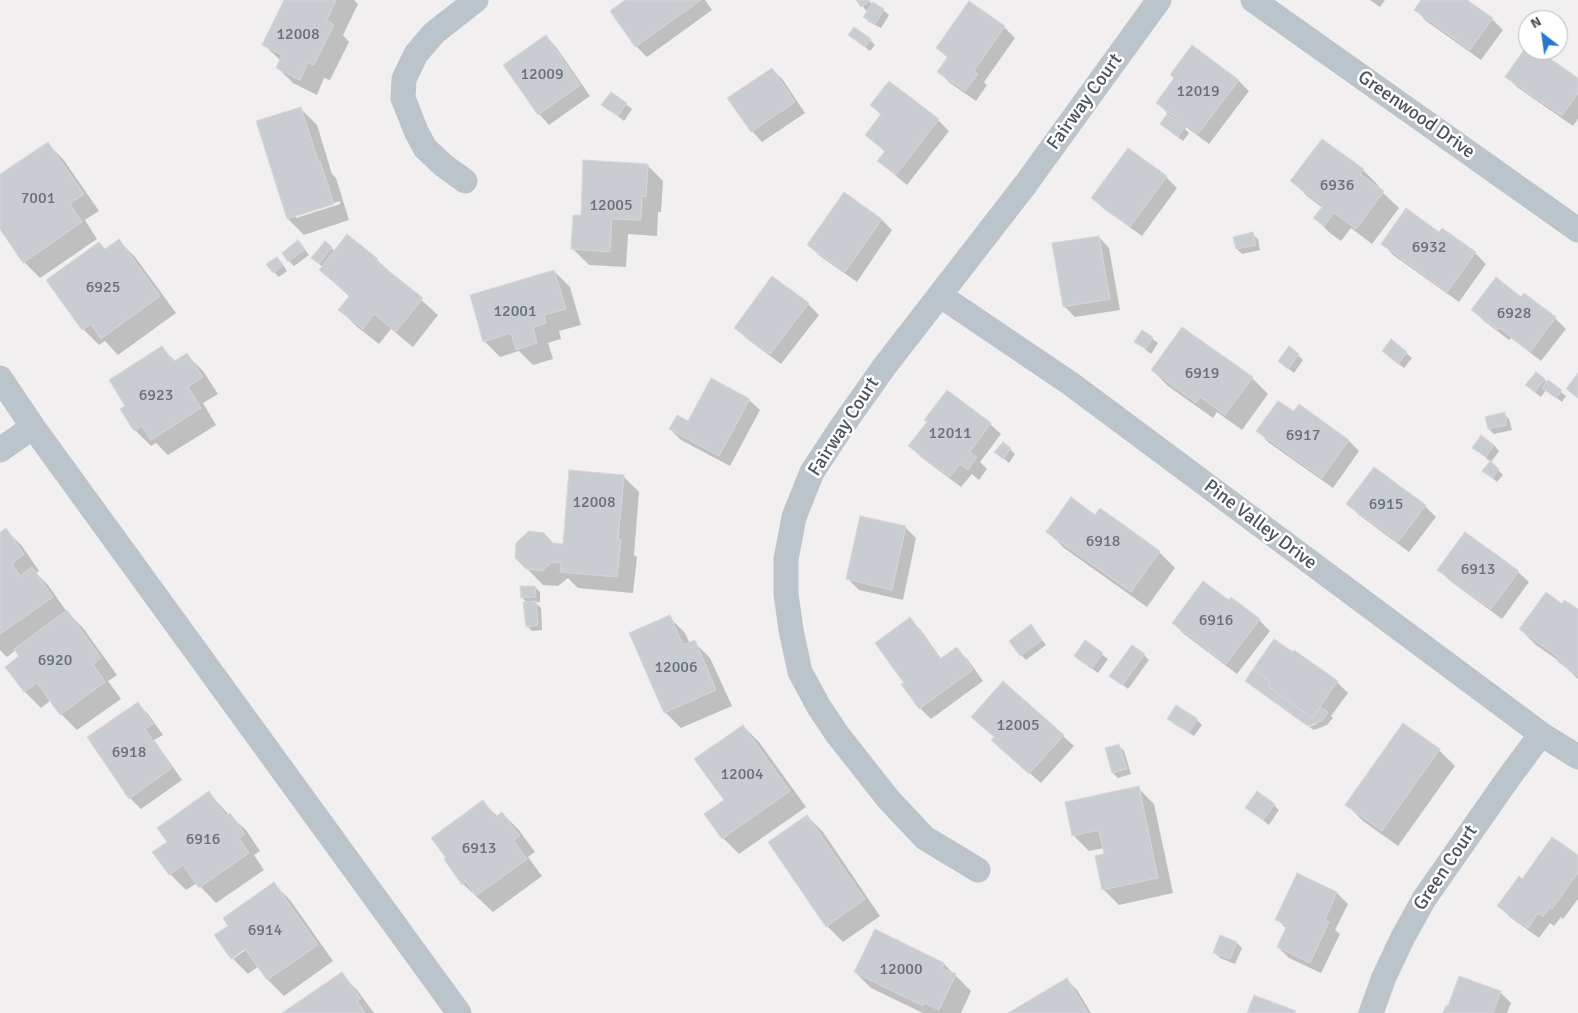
<!DOCTYPE html>
<style>
body{margin:0}
#map{position:relative;width:1578px;height:1013px;overflow:hidden;background:#f1efef;font-family:Signika,sans-serif}
canvas{display:block}
.north{position:absolute;left:1518px;top:10px;width:50px;height:50px;box-sizing:border-box;background:#fff;border:1px solid #b6babd;border-radius:50%;rotate:330deg;font-size:14px;font-weight:700;line-height:20px;text-align:center;color:#48535b}
.north::after{content:'';display:block;margin:auto;width:18px;height:22px;background:#2878d3;clip-path:polygon(50% 0,100% 100%,50% 72%,0 100%)}
</style>
<div id="map">
<canvas width="1578" height="1013"></canvas>
<div class="north">N</div>
</div>
<script>
const c = document.querySelector('canvas').getContext('2d');
c.lineJoin = 'round';
function paint(path, color) { c.fillStyle = color; c.fill(path, 'evenodd'); }
const poly = rows => new Path2D(rows.map(r => 'M' + r).join(''));
function stroke(path, color, width, dash) { c.strokeStyle = color; c.lineWidth = width; c.lineCap = dash ? 'butt' : 'round'; c.setLineDash(dash || []); c.stroke(path); }
function write(font, color, halo, rows, align = 'center') {
  c.font = font + ' Signika,sans-serif'; c.lineWidth = 5; c.setLineDash([]); c.textBaseline = 'middle'; c.strokeStyle = halo; c.fillStyle = color; for (const [text, x, y, turn = 0] of rows) {
    c.save(); c.translate(x, y); c.rotate((+turn || 0) * Math.PI / 180); c.textAlign = isNaN(turn) ? turn : align; if (halo) c.strokeText(text, 0, 0); c.fillText(text, 0, 0); c.restore();
  }
}
paint(poly([
 [286,0,354,0,358,4,343,35,349,42,330,80,324,78,317,95,293,83,277,67,281,61,264,45],
 [627,0,705,0,712,10,647,57,636,46,612,11],
 [858,0,869,0,872,4,883,10,889,15,881,28,869,22,864,17,867,12],
 [1370,0,1385,0,1380,7],
 [1423,0,1465,0,1492,19,1503,30,1481,60,1426,21,1416,10],
 [1004,27,1015,38,984,82,987,85,976,101,950,83,939,72,948,58,937,48],
 [849,35,870,40,875,45,870,51],
 [546,36,556,47,590,96,549,125,539,114],
 [1528,46,1528,50,1536,50,1578,80,1578,119,1573,126,1517,87,1507,77],
 [1192,47,1239,81,1249,91,1209,144,1186,127,1185,129,1189,133,1183,141,1167,129,1162,124,1168,114,1158,103,1176,79],
 [772,69,783,80,805,113,762,142,752,131],
 [890,82,938,120,949,131,907,185,890,171,879,160,885,152,866,135,882,116,872,105],
 [611,93,632,109,624,121,603,105],
 [301,109,317,125,332,174,336,178,349,220,304,235,288,219],
 [340,201,340,204,296,218,296,215],
 [1322,140,1363,170,1379,186,1378,188,1399,208,1372,244,1351,228,1341,241,1331,234,1315,218,1323,208,1308,197,1292,181],
 [47,143,63,159,99,211,85,220,97,239,40,278,24,262,0,229,0,176],
 [647,165,663,181,661,212,658,212,657,236,628,234,626,267,589,265,573,249,582,217],
 [1166,177,1177,188,1142,236,1104,209,1093,198],
 [845,194,882,220,892,230,857,282,820,256,809,245],
 [1442,229,1475,253,1486,264,1459,302,1393,255,1383,244,1439,234],
 [1252,234,1258,239,1260,250,1242,254,1237,249],
 [1099,237,1109,248,1120,310,1075,317,1064,306],
 [119,241,135,257,176,313,118,355,105,341,99,345,83,329,48,280,106,250],
 [325,243,335,251,377,260,438,315,413,347,391,329,379,344,356,326,340,310,350,297,320,270,323,267,318,263],
 [303,247,309,255,294,266,289,261],
 [282,263,287,271,279,277,274,272],
 [554,271,570,287,581,325,559,331,561,339,548,343,553,359,533,365,519,351,500,357,484,341],
 [1524,294,1555,318,1566,329,1541,361,1511,338,1509,340,1484,321,1473,310,1521,298],
 [808,304,819,315,781,364,746,338,736,328],
 [1142,331,1158,343,1151,354,1136,342],
 [1391,340,1412,358,1404,368,1388,356],
 [162,348,176,362,187,355,203,371,218,394,203,403,216,425,168,455,156,443,151,446,135,430,127,406],
 [1298,355,1303,360,1294,373,1285,366],
 [1152,370,1252,378,1268,394,1242,430,1217,412,1213,418,1168,386],
 [1536,374,1566,396,1562,402,1546,390,1541,397,1532,390],
 [749,400,760,410,730,466,681,440,670,429],
 [1300,406,1349,441,1359,451,1333,488,1268,442,1258,431,1294,413],
 [1504,414,1509,419,1512,430,1494,434,1489,429],
 [990,424,1001,434,980,462,987,469,979,480,972,474,961,487,921,457,910,446],
 [1494,445,1499,451,1491,462,1474,448],
 [1010,449,1015,454,1009,463,996,452],
 [1498,470,1503,475,1497,482,1484,471],
 [623,476,639,492,634,555,637,557,633,593,578,588,568,578,558,586,543,585,517,558,564,545],
 [1348,504,1425,506,1436,517,1409,552,1359,515],
 [1096,516,1159,552,1175,568,1147,607,1064,548,1048,532],
 [905,527,916,538,903,600,859,590,848,579],
 [6,530,22,546,39,571,36,573,48,585,67,612,83,628,117,675,108,681,121,699,77,730,61,714,51,700,41,708,25,692,7,667,21,657,16,650,7,657,0,650,0,534],
 [1439,570,1518,572,1529,582,1502,619,1449,580],
 [535,587,540,592,540,602,535,602,541,608,542,630,532,631,527,626,528,603,522,598],
 [1578,611,1578,679,1559,661,1536,645,1520,629],
 [669,617,685,633,690,644,694,642,710,658,732,706,681,728,665,712],
 [910,619,920,629,942,660,957,649,968,660,983,681,931,719,920,708,906,683],
 [1259,620,1270,631,1237,674,1184,634,1173,623],
 [1031,626,1046,645,1026,660,1021,655],
 [1085,642,1108,659,1098,673,1075,656],
 [1144,655,1149,660,1128,689,1111,676],
 [1337,682,1348,693,1331,716,1333,718,1327,725,1314,730,1309,727,1317,724,1315,722,1306,725,1252,686],
 [137,703,148,714,163,735,154,740,182,780,141,809,130,798],
 [1169,719,1197,720,1202,725,1194,736,1174,724],
 [743,726,759,742,806,807,739,854,723,838,706,814,725,801],
 [1063,736,1074,746,1041,783,1004,751],
 [1119,746,1124,751,1131,774,1118,778,1113,773,1106,749],
 [1439,750,1455,766,1398,846,1363,821,1347,805],
 [1138,788,1154,804,1173,893,1119,905,1103,889,1105,855,1104,848,1089,851,1073,835],
 [209,793,229,815,246,830,260,851,254,855,264,870,216,903,197,883,186,890,170,874,154,852,168,842],
 [483,802,498,817,502,813,518,829,535,852,528,857,542,876,493,912,463,884,445,859],
 [1274,805,1279,810,1269,825,1247,808],
 [807,816,823,832,880,916,843,942,827,926,770,842],
 [1578,857,1578,899,1563,919,1561,917,1554,926,1550,923,1539,938,1510,917,1499,906,1522,881],
 [1298,875,1337,893,1348,904,1335,930,1340,934,1321,973,1289,958,1278,947,1287,929,1277,919],
 [274,884,290,900,333,961,284,996,268,980,259,966,248,974,232,958,230,926],
 [250,944,251,946,233,959,233,956],
 [875,931,944,964,971,991,961,1013,923,1013,871,988,855,972],
 [1237,943,1242,948,1235,964,1220,958,1214,952],
 [341,974,357,990,374,1013,285,1013],
 [1066,979,1077,990,1091,1013,1010,1013],
 [1500,992,1511,1003,1507,1013,1444,1013,1449,1007]
]), '#0003');
const building = poly([
 [284,0,336,0,327,20,334,25,314,65,308,63,300,80,276,68,282,55,262,45,284,0],
 [625,0,701,0,635,47,610,11,625,0],
 [856,0,869,0,870,1,861,7,856,0],
 [1421,0,1467,0,1493,18,1470,50,1414,10,1421,0],
 [969,1,1005,26,974,71,978,74,965,91,937,72,948,56,936,48,969,1],
 [873,2,884,9,875,24,863,17,873,2],
 [854,27,871,39,865,47,848,35,854,27],
 [546,35,580,85,538,115,503,65,546,35],
 [1528,44,1528,50,1538,50,1578,78,1578,93,1562,116,1505,77,1528,44],
 [1192,45,1239,80,1198,134,1156,103,1174,78,1170,75,1192,45],
 [772,68,795,102,751,132,727,98,772,68],
 [889,81,939,119,896,175,877,161,885,151,865,135,881,114,870,105,889,81],
 [611,92,627,103,618,116,601,105,611,92],
 [301,107,318,161,320,161,334,204,287,219,256,121,301,107],
 [1167,114,1185,126,1178,137,1160,124,1167,114],
 [1322,139,1364,169,1360,174,1384,191,1356,229,1334,213,1324,226,1313,218,1323,206,1290,181,1322,139],
 [48,142,84,194,70,204,82,222,23,263,0,229,0,174,48,142],
 [1128,148,1167,176,1130,227,1091,198,1128,148],
 [583,160,648,164,646,197,642,196,641,220,612,219,610,252,571,249,573,215,581,215,583,160],
 [844,192,882,219,845,272,807,245,844,192],
 [1406,208,1439,232,1442,228,1476,252,1447,292,1381,244,1406,208],
 [1253,232,1256,245,1236,249,1233,237,1253,232],
 [347,234,378,259,376,261,423,298,396,332,374,314,363,329,338,310,350,295,319,270,347,234],
 [1099,236,1110,299,1063,307,1052,243,1099,236],
 [119,239,160,296,101,339,91,324,82,330,46,280,99,242,105,249,119,239],
 [298,240,305,249,288,262,282,253,298,240],
 [325,241,332,247,319,264,311,258,325,241],
 [277,257,283,265,273,273,266,264,277,257],
 [554,270,566,309,544,315,546,323,533,327,537,343,516,350,511,333,483,342,470,295,554,270],
 [772,276,809,303,770,354,734,328,772,276],
 [1496,277,1521,297,1524,293,1556,317,1530,352,1500,328,1498,330,1471,310,1496,277],
 [1182,327,1253,377,1225,415,1200,397,1196,403,1151,370,1182,327],
 [1142,330,1153,337,1146,349,1134,342,1142,330],
 [1391,339,1407,352,1398,364,1382,351,1391,339],
 [162,346,173,362,187,353,203,377,188,387,201,408,151,440,142,426,134,431,120,409,125,406,109,380,162,346],
 [1289,346,1299,354,1288,369,1278,361,1289,346],
 [1536,372,1545,379,1535,392,1525,385,1536,372],
 [1578,373,1578,398,1566,389,1578,373],
 [711,378,750,399,719,456,669,429,677,415,688,421,711,378],
 [1548,380,1562,390,1556,398,1542,388,1548,380],
 [947,390,991,423,970,452,977,457,968,470,960,464,950,477,908,446,927,422,924,420,947,390],
 [1278,401,1294,411,1299,404,1349,440,1322,478,1256,431,1278,401],
 [1505,412,1507,425,1488,429,1485,417,1505,412],
 [1481,435,1494,445,1486,457,1472,448,1481,435],
 [1003,442,1011,448,1003,459,994,452,1003,442],
 [1490,461,1499,469,1492,478,1482,471,1490,461],
 [1374,467,1426,505,1398,542,1346,504,1374,467],
 [569,470,624,475,618,540,621,540,617,577,560,572,561,563,552,562,542,571,526,569,515,558,516,543,529,531,544,533,553,543,563,544,569,470],
 [1071,497,1095,515,1100,508,1160,551,1131,592,1046,532,1071,497],
 [860,516,906,526,892,590,846,579,860,516],
 [6,528,24,554,12,564,20,576,32,567,53,597,0,634,0,532,6,528],
 [1465,532,1519,571,1491,609,1437,570,1465,532],
 [1203,581,1229,600,1231,597,1260,619,1226,664,1172,623,1203,581],
 [520,586,535,586,536,597,521,598,520,586],
 [1546,592,1562,604,1564,600,1578,609,1578,676,1557,661,1559,658,1519,629,1546,592],
 [536,601,538,625,526,627,523,602,536,601],
 [67,610,101,658,93,664,105,682,60,715,37,683,24,692,5,667,19,656,14,649,67,610],
 [670,615,683,645,695,640,716,690,664,713,629,633,670,615],
 [910,617,940,659,957,647,973,670,919,709,901,684,904,683,875,643,910,617],
 [1031,624,1042,640,1020,656,1009,641,1031,624],
 [1274,639,1293,652,1294,650,1338,681,1312,718,1268,686,1271,682,1253,669,1274,639],
 [1085,640,1103,653,1092,669,1074,656,1085,640],
 [1132,645,1145,654,1122,685,1109,676,1132,645],
 [1253,669,1271,682,1268,686,1312,718,1320,707,1328,712,1322,721,1308,726,1245,681,1253,669],
 [1003,681,1064,735,1029,774,991,740,994,737,971,717,1003,681],
 [138,702,153,724,145,729,172,768,129,799,87,737,138,702],
 [1176,705,1198,719,1189,732,1167,719,1176,705],
 [1403,723,1440,749,1382,831,1345,805,1403,723],
 [743,725,790,791,722,839,704,814,724,800,694,759,743,725],
 [1119,744,1127,769,1112,773,1105,748,1119,744],
 [1139,786,1158,878,1102,890,1095,856,1104,854,1099,830,1072,836,1065,802,1139,786],
 [209,791,226,816,230,813,245,834,239,839,249,853,199,888,183,865,169,875,152,852,167,842,157,828,209,791],
 [1257,791,1275,804,1263,820,1245,808,1257,791],
 [483,800,495,817,502,812,520,836,513,840,527,859,476,896,466,882,462,885,444,859,446,858,431,838,483,800],
 [807,815,865,899,826,927,768,842,807,815],
 [1552,837,1578,855,1578,873,1552,909,1550,907,1543,917,1538,913,1528,928,1497,906,1519,876,1522,879,1552,837],
 [1297,873,1337,892,1325,920,1329,922,1310,963,1277,947,1287,925,1275,920,1297,873],
 [274,882,318,945,267,980,245,949,231,959,214,935,228,926,223,918,274,882],
 [875,929,944,963,942,968,956,974,939,1010,924,1003,923,1006,854,972,875,929],
 [1220,935,1237,942,1230,959,1213,953,1220,935],
 [342,972,361,999,357,1001,365,1013,282,1013,342,972],
 [1459,976,1501,991,1493,1013,1443,1013,1446,1005,1448,1006,1459,976],
 [1067,978,1088,1013,1008,1013,1067,978],
 [1254,995,1296,1011,1295,1013,1247,1013,1254,995]
]);
paint(building, '#c9ccd1');
stroke(building, '#d3d6da', 1);
stroke(poly([
 [1253,0,1578,230],
 [465,181,443,165,425,148,416,131,403,98,404,79,416,54,434,33,476,0],
 [941,296,1071,384,1541,734,1578,757],
 [0,378,33,427,459,1013],
 [0,450,33,427],
 [978,870,925,838,889,800,837,734,819,707,800,672,791,630,786,594,786,559,794,517,812,472,841,428,884,367,1025,185,1159,0],
 [1371,1013,1384,977,1403,937,1424,899,1507,780,1541,734]
]), '#bcc4cb', 25);
write('16px', '#687178', null, [
 ["12008",298,35],
 ["12009",542,75],
 ["12019",1198,92],
 ["6936",1337,186],
 ["7001",38,199],
 ["12005",611,206],
 ["6932",1429,248],
 ["6925",103,288],
 ["12001",515,312],
 ["6928",1514,314],
 ["6919",1202,374],
 ["6923",156,396],
 ["12011",950,434],
 ["6917",1303,436],
 ["12008",594,503],
 ["6915",1386,505],
 ["6918",1103,542],
 ["6913",1478,570],
 ["6916",1216,621],
 ["6920",55,661],
 ["12006",676,668],
 ["12005",1018,726],
 ["6918",129,753],
 ["12004",742,775],
 ["6916",203,840],
 ["6913",479,849],
 ["6914",265,931],
 ["12000",901,970]
]);
write('19px', '#48535b', '#fff', [
 ["Fairway Court",1085,102,-54],
 ["Greenwood Drive",1416,115,35],
 ["Fairway Court",844,427,-57],
 ["Pine Valley Drive",1260,525,37],
 ["Green Court",1446,868,-56]
]);
</script>
